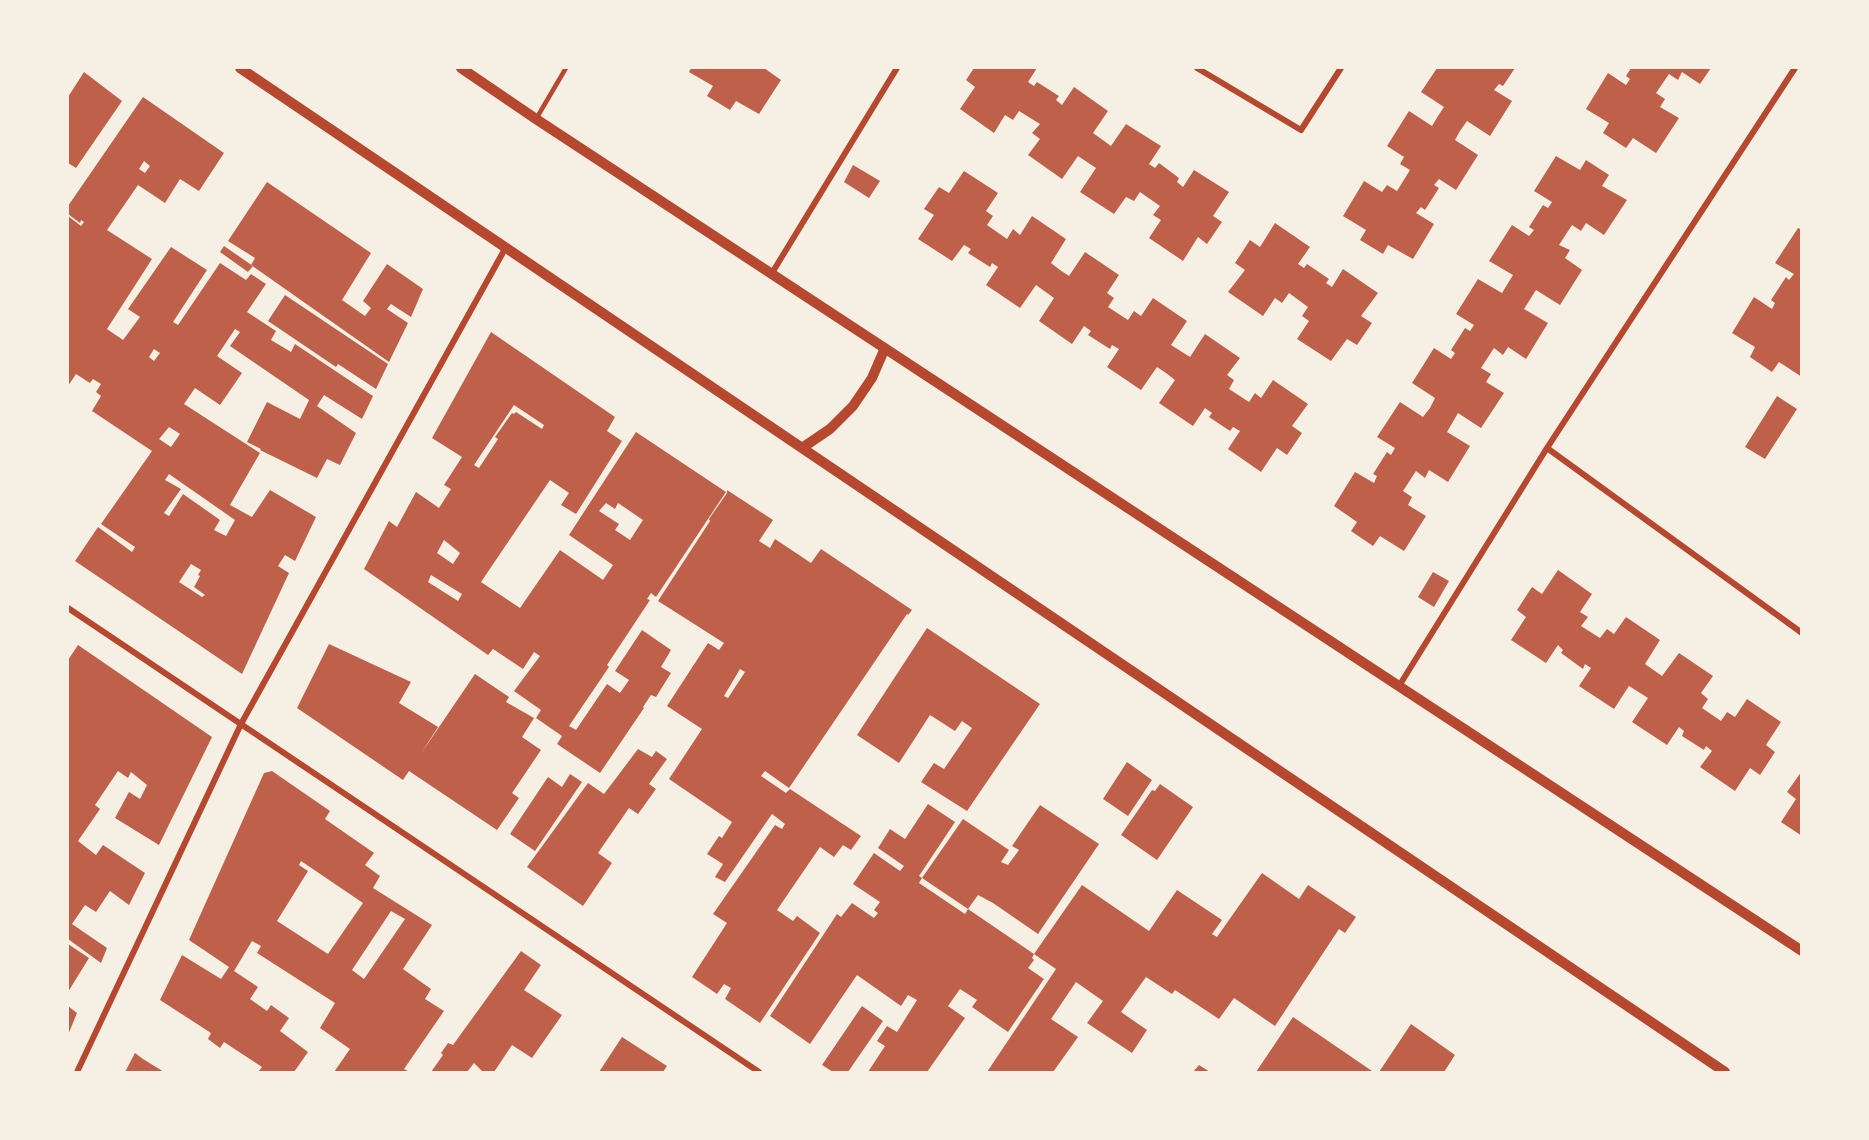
<!DOCTYPE html>
<style>
body{margin:0}
#map{position:relative;width:1869px;height:1140px;overflow:hidden;background:#f6efe4;font-family:"DejaVu Sans",sans-serif}
canvas{display:block}
.frame{position:absolute;inset:0;border:69px solid #f6efe4;pointer-events:none}
</style>
<div id="map">
<canvas width="1869" height="1140"></canvas>
<div class="frame"></div>
</div>
<script>
const c = document.querySelector('canvas').getContext('2d');
c.lineJoin = 'round';
function paint(path, color) { c.fillStyle = color; c.fill(path, 'evenodd'); }
const poly = rows => new Path2D(rows.map(r => 'M' + r).join(''));
function stroke(path, color, width, dash) { c.strokeStyle = color; c.lineWidth = width; c.lineCap = dash ? 'butt' : 'round'; c.setLineDash(dash || []); c.stroke(path); }
paint(poly([
 [691,68,764,68,781,80,759,114,736,101,730,110,707,96,713,86,689,72],
 [974,68,1037,68,1028,82,1034,86,1037,82,1059,96,1056,100,1062,105,1074,87,1108,111,1093,133,1111,146,1126,124,1161,146,1149,164,1155,168,1159,163,1179,178,1177,182,1183,187,1194,170,1229,192,1213,216,1222,222,1207,244,1198,237,1183,261,1149,238,1161,220,1153,215,1160,206,1140,192,1134,201,1126,197,1114,214,1080,192,1096,168,1078,156,1062,179,1028,155,1040,139,1032,133,1040,124,1019,111,1013,120,1005,115,994,133,960,109,975,87,966,80],
 [1437,68,1515,68,1503,86,1499,84,1494,90,1512,101,1490,136,1467,121,1460,131,1455,140,1478,155,1456,190,1439,179,1434,185,1439,188,1425,210,1421,207,1416,213,1434,224,1413,259,1388,245,1383,254,1360,240,1366,230,1343,216,1364,181,1382,192,1387,185,1397,191,1410,170,1400,164,1404,157,1387,146,1409,111,1432,126,1438,116,1444,107,1421,92],
 [1631,68,1711,68,1700,84,1682,72,1678,80,1669,74,1656,93,1665,99,1660,107,1679,118,1656,153,1633,138,1626,148,1603,133,1609,123,1586,109,1608,73,1626,85,1630,79,1626,76],
 [84,72,122,101,76,168,68,163,68,97],
 [143,97,224,153,199,191,180,179,165,203,138,185,107,230,152,259,107,329,123,340,140,317,128,309,171,247,207,270,173,322,178,325,220,263,246,280,251,274,266,284,247,312,276,331,271,340,291,352,295,344,373,396,362,419,324,395,317,406,356,433,340,465,327,459,317,478,260,450,261,449,247,442,267,402,300,419,309,400,230,346,240,332,235,329,217,356,242,373,220,405,195,388,184,404,260,453,230,505,252,517,270,490,316,517,295,561,285,555,278,566,289,573,242,674,75,561,98,527,132,552,135,547,101,524,152,451,92,411,101,396,96,392,101,384,93,379,90,383,76,374,68,386,68,216,81,226,84,222,81,220,80,223,68,214,68,206],
 [144,161,150,166,145,173,139,169],
 [154,349,160,353,154,361,149,357],
 [169,427,180,434,171,447,159,439],
 [169,474,235,520,226,536,214,530,220,520,183,494,169,516,164,513,181,489,165,480],
 [191,564,201,570,198,575,200,576,194,587,205,595,202,597,179,582],
 [1556,156,1580,170,1586,160,1609,175,1602,186,1627,200,1604,235,1586,223,1581,231,1572,225,1559,245,1570,250,1565,258,1582,270,1560,305,1536,290,1524,309,1548,323,1526,359,1508,347,1503,355,1494,348,1481,368,1491,374,1486,382,1504,393,1481,428,1458,413,1447,432,1470,446,1448,482,1429,470,1425,478,1416,471,1403,491,1412,497,1408,505,1426,516,1404,551,1380,536,1373,546,1351,531,1357,522,1334,506,1355,472,1374,483,1377,476,1373,474,1387,452,1391,455,1395,448,1377,437,1400,402,1423,417,1430,408,1435,398,1412,383,1434,348,1451,359,1455,353,1451,350,1465,328,1470,331,1474,325,1456,314,1478,279,1502,293,1513,275,1489,261,1512,225,1529,236,1534,230,1529,227,1543,205,1548,208,1552,202,1534,191],
 [853,165,880,181,869,198,844,182],
 [964,171,998,193,986,211,993,216,987,225,1007,239,1013,229,1020,235,1032,216,1066,239,1051,263,1060,270,1069,276,1085,252,1119,275,1107,293,1114,298,1108,307,1128,320,1134,311,1141,316,1153,298,1187,321,1171,345,1190,357,1205,334,1240,358,1227,375,1234,380,1229,389,1249,402,1255,393,1261,398,1273,380,1308,404,1292,426,1302,433,1287,455,1277,448,1261,472,1228,449,1240,431,1233,427,1230,431,1209,417,1212,413,1205,408,1193,426,1159,403,1175,380,1166,373,1157,367,1141,390,1107,367,1119,349,1112,345,1110,349,1088,335,1091,331,1084,326,1072,344,1039,321,1054,298,1036,285,1020,308,986,285,998,267,992,263,990,267,968,253,971,249,964,245,952,261,918,239,934,215,924,209,939,187,949,193],
 [267,182,371,253,342,300,365,316,371,308,363,301,387,264,423,289,411,317,391,304,387,309,408,323,389,362,251,265,255,258,228,241],
 [1275,223,1310,247,1298,264,1304,268,1307,264,1329,279,1326,283,1332,287,1343,269,1378,293,1361,316,1372,323,1357,345,1347,339,1331,361,1297,339,1309,321,1302,316,1308,307,1289,293,1282,303,1275,298,1263,316,1228,292,1245,270,1235,263,1250,240,1260,247],
 [1798,228,1802,230,1802,377,1779,362,1772,372,1750,357,1755,347,1732,333,1754,297,1772,309,1775,303,1771,300,1786,277,1789,280,1794,274,1775,263],
 [224,246,253,266,248,272,220,252],
 [285,295,388,364,376,389,338,364,336,367,268,321],
 [491,332,615,417,607,431,622,441,576,514,561,505,569,493,550,480,481,582,520,608,560,550,603,580,613,565,569,535,636,432,726,492,656,597,651,593,647,599,650,600,607,665,609,667,569,726,576,730,607,684,620,693,629,680,615,671,642,630,671,650,661,667,671,673,656,697,651,695,643,707,644,708,600,773,557,744,562,736,536,718,541,710,514,691,540,656,534,652,523,669,493,649,488,655,364,569,389,521,397,527,416,492,439,508,451,489,444,485,462,457,432,438],
 [514,405,544,425,542,429,516,412,514,414,512,413,495,437,498,439,479,468,474,465],
 [606,503,615,509,618,503,643,520,630,540,615,530,619,524,599,511],
 [444,540,460,553,453,564,437,553],
 [431,575,462,594,458,601,428,582],
 [1777,396,1797,409,1765,459,1745,447],
 [727,490,773,520,759,541,770,548,775,539,811,563,821,549,912,610,908,615,907,614,789,788,765,771,761,776,786,793,790,789,861,836,851,850,843,845,834,857,820,847,777,910,793,921,797,916,820,933,760,1023,725,999,731,988,724,984,717,994,692,977,727,923,713,914,775,825,782,829,785,824,772,814,725,882,715,877,723,864,707,854,719,836,722,838,732,822,669,779,702,729,667,706,708,643,719,650,724,643,658,601,710,521,709,519,727,493],
 [740,669,745,672,728,698,724,696],
 [1558,570,1592,594,1580,612,1588,617,1581,626,1600,638,1607,629,1614,634,1626,617,1660,640,1645,664,1662,676,1679,653,1713,676,1701,693,1708,699,1702,708,1721,721,1727,712,1735,717,1747,699,1781,722,1766,745,1775,752,1760,775,1750,768,1735,791,1700,767,1712,751,1706,746,1704,750,1682,736,1684,731,1679,727,1667,745,1632,722,1648,698,1629,686,1614,709,1579,686,1591,668,1585,664,1583,669,1561,653,1563,650,1558,645,1546,663,1511,640,1526,617,1517,610,1532,587,1542,594],
 [1433,572,1449,581,1434,607,1418,597],
 [927,628,1040,704,967,811,921,782,934,763,944,769,972,728,962,721,955,731,930,715,899,763,857,735],
 [329,644,411,682,399,703,438,727,420,755,475,674,509,697,506,702,534,718,522,737,541,750,512,793,519,798,497,830,409,771,403,780,297,708],
 [78,645,212,737,159,845,115,818,129,792,140,799,147,785,131,772,128,778,118,771,95,805,100,809,78,841,96,855,103,845,145,873,129,905,110,891,96,912,85,905,72,924,107,948,101,963,68,939,68,660],
 [638,749,652,757,656,751,667,759,649,784,656,789,638,814,629,808,598,853,612,863,583,906,527,867,588,783,604,794],
 [1127,762,1152,780,1128,816,1103,799],
 [272,771,330,811,325,819,374,853,365,865,380,876,373,888,432,925,403,969,431,989,425,999,444,1011,404,1069,410,1072,334,1072,350,1049,320,1028,335,1003,257,953,261,946,252,941,234,971,258,987,250,999,267,1011,271,1005,289,1018,280,1031,308,1052,294,1072,258,1072,262,1067,224,1042,220,1048,208,1039,211,1033,160,1000,182,955,221,979,229,967,189,940,264,773],
 [301,861,363,903,328,954,277,921,308,871,299,865],
 [391,911,405,919,364,979,352,970],
 [1802,771,1802,836,1781,822,1796,799,1787,792],
 [570,774,582,782,535,851,510,834,548,777,562,787],
 [1160,784,1193,807,1157,860,1121,835,1152,790,1155,791],
 [928,804,955,822,919,876,922,878,919,883,965,914,968,909,922,878,963,819,1009,850,1001,862,1008,865,1019,850,1012,846,1040,805,1099,844,1038,934,993,903,978,895,968,909,1034,954,1082,885,1149,931,1177,890,1222,920,1212,934,1217,937,1262,873,1299,899,1308,885,1356,917,1345,933,1339,929,1275,1026,1234,998,1219,1019,1175,990,1172,994,1146,977,1121,1012,1147,1030,1132,1053,1087,1023,1103,1001,1076,982,1051,1019,1078,1037,1053,1072,987,1072,1056,969,1034,954,1032,958,1034,960,1028,968,1044,979,1008,1032,972,1007,977,1000,960,989,948,1006,965,1018,927,1072,868,1072,885,1046,877,1041,887,1026,897,1032,917,1000,908,995,901,1006,857,975,810,1044,770,1016,837,914,841,917,852,903,874,918,878,913,874,910,880,902,853,884,874,853,900,871,904,866,878,848,890,829,905,839],
 [68,944,89,958,68,992],
 [521,951,541,965,524,990,562,1015,532,1058,512,1045,494,1072,483,1072,474,1063,467,1072,431,1072,443,1055,441,1053,448,1043,453,1045],
 [68,1006,77,1013,68,1035],
 [862,1006,883,1021,848,1072,833,1072,822,1065],
 [1293,1017,1372,1071,1371,1072,1256,1072],
 [1411,1024,1455,1055,1444,1072,1379,1072],
 [622,1037,667,1066,663,1072,599,1072],
 [135,1053,143,1059,164,1072,125,1072],
 [1199,1065,1210,1072,1193,1072]
]), '#bf614a');
stroke(poly([
 [536,119,566,68]
]), '#b5482f', 4.5);
stroke(poly([
 [1197,68,1301,130,1341,68],
 [772,273,897,68],
 [1547,448,1802,633],
 [68,608,759,1072],
 [1399,686,1547,448,1795,68],
 [77,1072,241,724,506,247]
]), '#b5482f', 6);
stroke(poly([
 [240,68,1725,1072],
 [461,68,536,119,1802,951],
 [802,448,830,429,853,406,872,378,885,348]
]), '#b5482f', 10);
</script>
